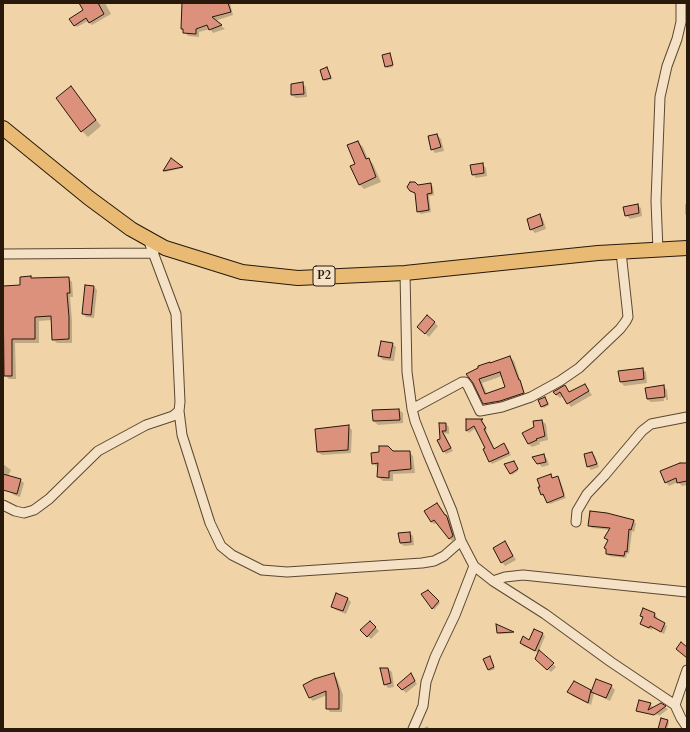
<!DOCTYPE html>
<style>
body{margin:0}
#map{position:relative;width:690px;height:732px;overflow:hidden;background:#f0d3a7;font-family:Cardo,serif}
canvas{display:block}
.frame{position:absolute;inset:0;border:4px solid #28190b;pointer-events:none}
</style>
<div id="map">
<canvas width="690" height="732"></canvas>
<div class="frame"></div>
</div>
<script>
const c = document.querySelector('canvas').getContext('2d');
c.lineJoin = 'round';
function paint(path, color) { c.fillStyle = color; c.fill(path, 'evenodd'); }
const poly = rows => new Path2D(rows.map(r => 'M' + r).join(''));
function stroke(path, color, width, dash) { c.strokeStyle = color; c.lineWidth = width; c.lineCap = dash ? 'butt' : 'round'; c.setLineDash(dash || []); c.stroke(path); }
function write(font, color, halo, rows, align = 'center') {
  c.font = font + ' Cardo,serif'; c.lineWidth = 4; c.setLineDash([]); c.textBaseline = 'middle'; c.strokeStyle = halo; c.fillStyle = color; for (const [text, x, y, turn = 0] of rows) {
    c.save(); c.translate(x, y); c.rotate((+turn || 0) * Math.PI / 180); c.textAlign = isNaN(turn) ? turn : align; if (halo) c.strokeText(text, 0, 0); c.fillText(text, 0, 0); c.restore();
  }
}
paint(poly([
 [80,3,105,3,111,14,92,25,88,21,77,27,74,25,84,11],
 [183,3,230,3,233,15,215,21,225,29,213,33,210,29,199,32,199,37,188,36,182,28],
 [390,54,391,56,393,67,387,68,386,66],
 [327,68,332,79,326,81,324,80],
 [292,84,303,84,306,87,307,97,296,98,292,95],
 [76,93,101,126,88,137,82,131],
 [437,135,441,139,444,151,435,153,432,149],
 [358,142,363,147,368,159,373,164,381,182,364,189,359,184,356,164],
 [172,159,183,168,165,172,164,171],
 [482,164,486,168,487,176,476,178,473,174],
 [430,184,433,187,434,195,429,196,431,212,421,214,418,211,416,194,409,189,417,186],
 [685,204,687,205,687,216,685,214],
 [637,205,641,208,642,216,630,219,626,215],
 [539,215,543,219,546,229,535,233,531,229],
 [68,278,72,282,73,297,70,297,72,321,72,343,57,343,53,339,52,320,39,321,39,343,15,343,16,379,9,379,5,375,4,342,3,342,3,287,21,286,32,279],
 [94,287,97,290,94,318,86,317,83,313],
 [427,316,438,326,429,337,422,330],
 [392,344,396,347,394,361,383,360,379,356],
 [510,357,514,361,526,397,488,407,484,404,474,383,480,369],
 [502,376,506,387,487,394,482,383],
 [642,369,646,372,647,383,624,386,621,382,619,372],
 [584,385,592,395,571,407,563,396,560,398,556,394,565,386,570,393],
 [663,386,667,390,668,400,666,400,665,389,663,389,664,401,651,402,647,399],
 [545,398,549,405,544,408,542,406],
 [399,410,403,413,403,423,378,425,374,421,374,411],
 [467,420,482,420,487,430,486,431,495,450,504,444,511,455,492,464,490,461,487,448,476,428,469,433,467,431],
 [542,421,546,424,548,440,539,442,540,444,532,447,529,444,524,433,536,428],
 [440,424,446,424,449,427,449,434,444,433,453,451,446,454,444,451,441,439],
 [348,426,352,430,351,453,322,455,318,452],
 [393,452,409,452,413,456,415,473,393,474,393,481,383,481,378,477,379,467,377,467,373,463,380,453],
 [592,453,595,456,599,467,591,470,588,466],
 [544,455,547,459,549,465,542,467,538,463],
 [3,464,11,470,8,476,20,480,24,483,20,497,14,495,3,486],
 [515,464,518,471,512,475,511,473],
 [687,464,687,485,682,486,678,482,669,486,666,482],
 [550,475,553,478,558,477,560,480,565,494,548,501,545,496,544,497,542,495,541,487],
 [565,496,566,498,550,504,549,503],
 [437,504,450,520,455,538,452,541,437,523,434,524,431,522,425,511],
 [634,521,636,524,634,532,632,531,629,554,627,553,626,558,609,556,607,553,609,541,605,538,610,530,592,528,589,525],
 [410,533,413,536,414,545,404,546,400,543],
 [504,542,508,546,516,560,505,566,502,562],
 [428,591,440,603,434,610,423,595],
 [347,598,351,602,346,614,336,610,332,607],
 [655,614,657,617,656,620,667,626,664,634,653,628,652,630,644,626,642,624,644,618,642,616],
 [370,622,379,631,371,639,362,630],
 [497,625,514,633,499,634,498,633],
 [542,634,545,636,539,651,556,667,551,672,536,658,539,653,523,646,521,643,530,641],
 [490,658,495,669,490,671,489,670],
 [388,669,392,672,394,687,388,688,385,684],
 [411,674,417,684,406,693,398,685],
 [334,675,337,678,343,695,342,712,330,712,327,708,327,695,313,701,310,698,304,685],
 [611,686,615,690,610,701,594,693,591,705,572,696,569,692,590,691,592,692],
 [650,704,653,707,652,709,661,704,668,709,659,716,659,715,639,711,639,713,637,711],
 [668,721,669,723,667,729,660,729],
 [427,726,430,729,423,729]
]), '#0003');
const building = poly([
 [79,3,98,3,104,14,89,23,86,18,74,26,69,19,83,10,79,3],
 [182,3,228,3,231,12,212,17,222,25,209,30,207,25,196,29,196,34,183,33,183,29,181,29,182,3],
 [390,53,393,65,385,67,382,55,390,53],
 [327,67,331,78,323,80,320,70,327,67],
 [303,82,304,94,291,95,291,84,303,82],
 [71,86,96,120,81,132,56,98,71,86],
 [437,134,441,147,431,150,428,136,437,134],
 [358,141,366,159,369,158,376,177,359,185,350,166,355,164,347,145,358,141],
 [171,158,183,167,163,171,171,158],
 [483,163,484,173,472,175,470,165,483,163],
 [410,182,415,182,418,185,431,183,432,193,427,194,429,210,417,212,415,193,410,191,407,187,410,182],
 [638,204,639,213,625,216,623,207,638,204],
 [540,214,543,225,530,230,527,219,540,214],
 [31,276,31,278,69,277,70,293,67,293,69,317,69,339,52,340,51,316,35,317,35,339,12,339,12,376,4,376,3,286,20,285,20,277,31,276],
 [85,285,94,286,91,315,82,314,85,285],
 [427,315,435,322,425,334,417,327,427,315],
 [381,341,393,343,390,358,378,356,381,341],
 [510,356,519,380,520,380,524,393,500,401,483,404,473,383,466,374,478,368,478,366,490,362,490,363,510,356],
 [500,372,505,387,485,394,479,379,500,372],
 [643,368,644,379,620,382,618,371,643,368],
 [585,384,589,391,567,404,560,392,556,395,553,392,565,385,569,392,585,384],
 [664,385,665,397,647,399,645,388,664,385],
 [545,397,548,404,541,407,538,400,545,397],
 [399,409,400,420,373,421,372,410,399,409],
 [466,419,483,419,481,420,486,428,484,429,494,449,504,443,509,453,489,462,483,449,485,448,474,426,466,431,466,419],
 [542,420,545,436,536,439,537,440,528,444,522,433,534,427,533,421,542,420],
 [439,423,446,423,446,431,442,431,451,448,443,452,437,440,440,439,439,423],
 [349,425,348,450,317,452,315,429,349,425],
 [379,446,388,446,393,451,410,451,411,469,389,471,389,478,377,477,378,463,372,464,371,453,379,452,379,446],
 [592,452,597,464,587,467,584,454,592,452],
 [544,454,546,462,537,464,532,457,544,454],
 [514,461,518,469,510,474,504,464,514,461],
 [680,463,687,463,687,481,677,483,676,478,665,483,660,471,680,463],
 [3,474,21,479,17,494,3,490,3,474],
 [551,474,552,478,558,476,564,496,547,503,543,494,541,495,538,487,540,487,537,479,551,474],
 [437,503,445,515,446,515,447,517,453,536,449,539,434,520,431,522,424,511,437,503],
 [590,511,607,513,634,520,631,530,629,529,627,552,625,551,624,556,606,554,606,549,604,548,608,540,604,538,610,528,588,526,590,511],
 [410,532,411,542,400,543,398,533,410,532],
 [505,541,513,556,501,563,493,548,505,541],
 [428,590,439,601,432,609,421,594,428,590],
 [336,593,348,598,343,611,331,607,336,593],
 [643,608,655,613,654,617,665,623,661,632,650,626,649,628,640,624,643,617,640,616,643,608],
 [370,621,376,627,367,637,360,630,370,621],
 [496,624,514,632,497,633,496,624],
 [534,629,543,633,535,651,520,643,523,636,529,640,534,629],
 [681,642,687,647,687,658,676,649,681,642],
 [539,650,554,663,547,670,535,659,539,650],
 [490,656,494,667,488,670,483,659,490,656],
 [380,668,388,668,391,683,384,685,380,668],
 [334,673,339,691,339,709,326,709,326,691,309,698,303,685,314,679,334,673],
 [411,673,415,681,402,690,397,685,411,673],
 [596,679,612,685,606,698,591,692,596,679],
 [574,681,591,690,588,703,567,692,574,681],
 [639,700,651,703,648,710,661,703,666,706,654,715,636,711,639,700],
 [661,718,668,720,665,729,658,729,661,718]
]);
paint(building, '#dc917d');
stroke(building, '#28190b', 1);
const minor = poly([
 [658,250,656,201,660,97,667,66,677,39,681,22,681,3],
 [3,254,154,253],
 [405,273,407,372,412,409,415,421,428,454,452,511,461,541,474,566,493,581,545,614,611,662,675,705,681,718,687,727],
 [412,409,462,382,465,382,468,386,480,411,502,407,531,397,560,381,579,368,620,329,626,321,628,317,627,307,621,252],
 [179,411,182,435,210,523,221,546,232,555,262,570,287,572,422,563,434,561,444,556,461,541],
 [3,505,15,511,24,513,34,510,49,499,98,451,146,425,173,416,179,411,180,402,176,314,148,239],
 [576,522,577,511,587,494,604,476,642,431,651,424,687,417],
 [493,581,505,577,523,575,687,592],
 [675,705,687,670],
 [413,729,423,706,426,682,435,657,455,615,474,566]
]);
const primary = poly([
 [3,128,89,198,131,229,165,248,242,272,298,278,405,273,598,253,687,248]
]);
stroke(minor, '#5a4832', 11);
stroke(primary, '#28190b', 16);
stroke(minor, '#f5e2c6', 9);
stroke(primary, '#e8ba74', 14);
for (const [x, y, w] of [
 [324,276,22]
]) { const box = new Path2D(); box.roundRect(x - w / 2, y - 10, w, 20, 3); c.fillStyle = '#f5e2c6'; c.fill(box); stroke(box, '#28190b', 1); }
write('bold 12px', '#28190b', null, [
 ["P2",324,276]
]);
</script>
